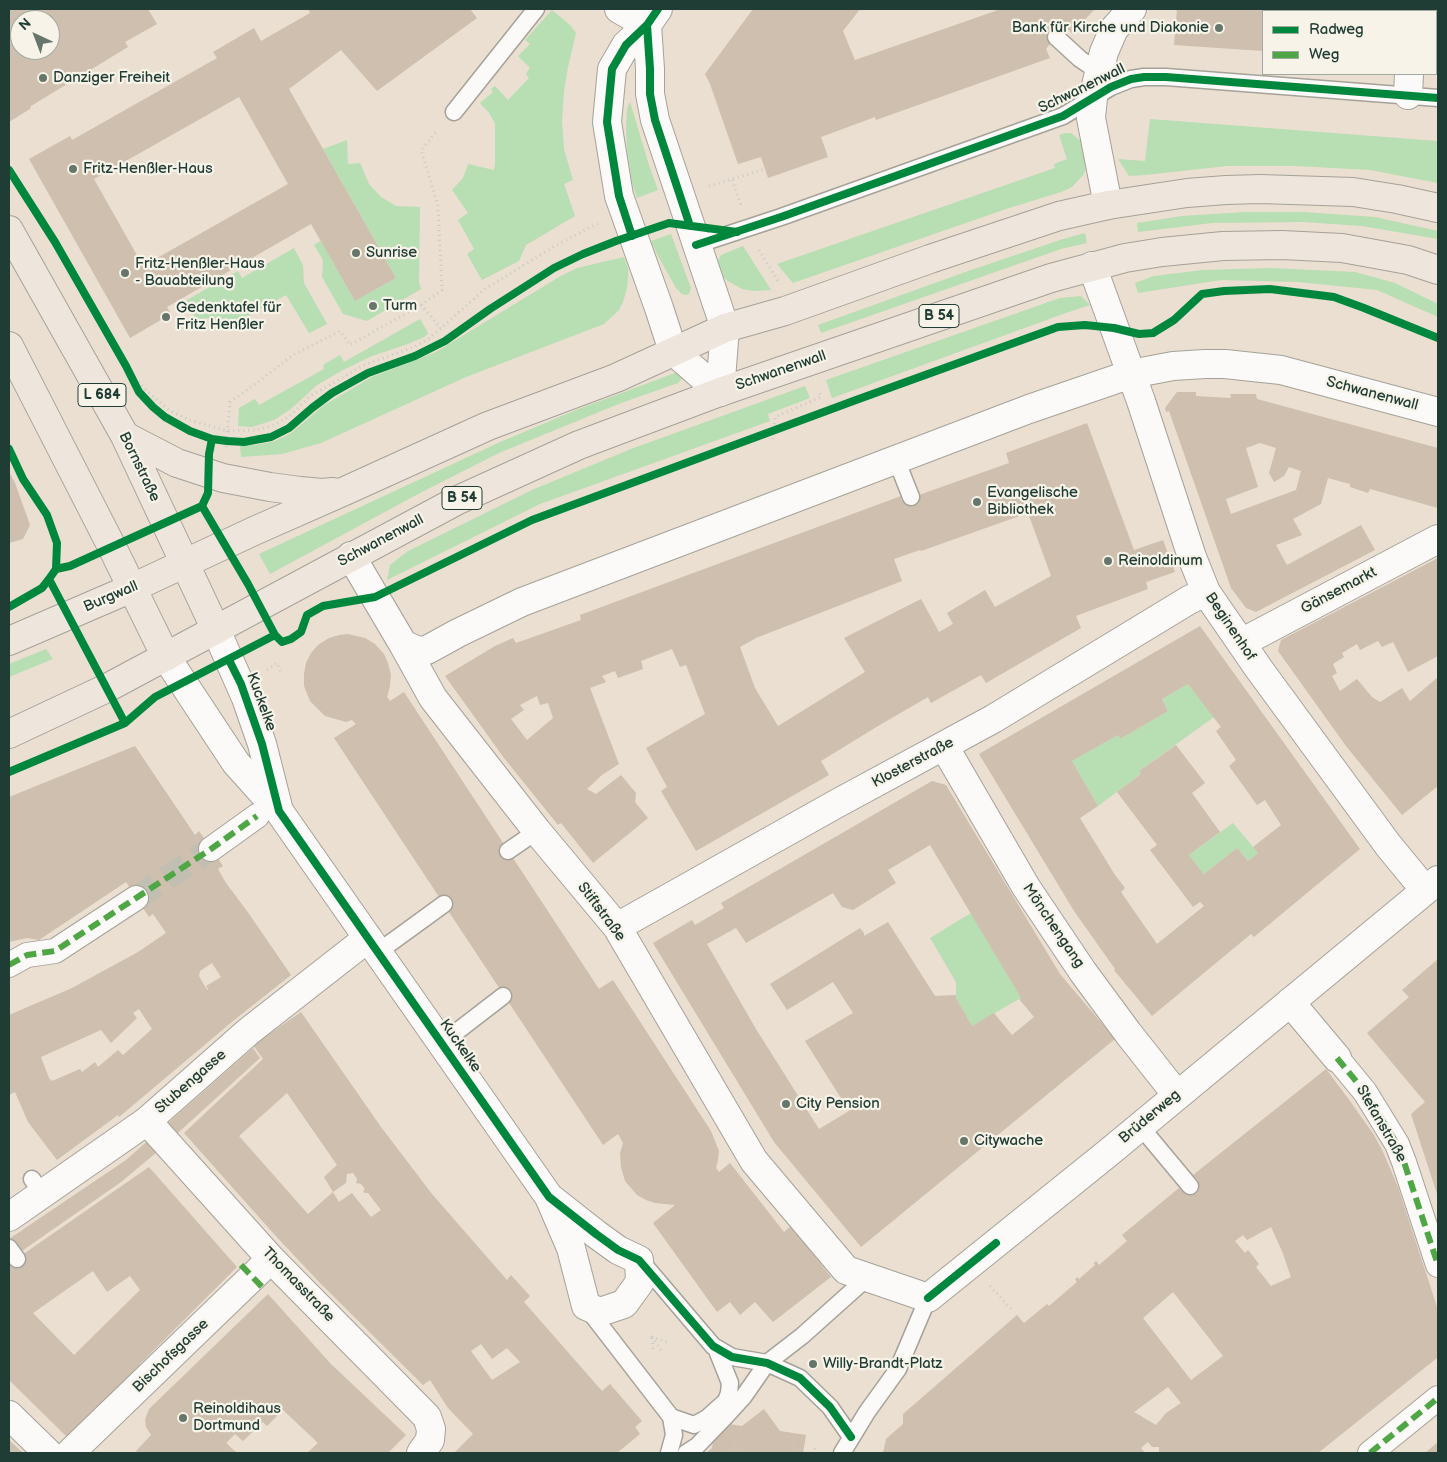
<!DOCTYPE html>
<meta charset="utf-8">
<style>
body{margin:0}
#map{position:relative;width:1447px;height:1462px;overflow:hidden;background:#eadfd0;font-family:"Balsamiq Sans",sans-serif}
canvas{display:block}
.frame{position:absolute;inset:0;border:10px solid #1f3d34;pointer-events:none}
.legend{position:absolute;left:1262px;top:10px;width:175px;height:65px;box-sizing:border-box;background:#f7f3e8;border:1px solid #a1aaa0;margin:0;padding:6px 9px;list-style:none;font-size:15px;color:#1f3d34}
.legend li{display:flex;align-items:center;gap:10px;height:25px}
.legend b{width:25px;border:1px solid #a1aaa0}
.north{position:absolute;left:10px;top:10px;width:50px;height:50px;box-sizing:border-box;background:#f7f3e8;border:1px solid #a1aaa0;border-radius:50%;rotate:317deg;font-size:14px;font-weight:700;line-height:20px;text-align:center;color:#1f3d34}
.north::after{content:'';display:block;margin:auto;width:18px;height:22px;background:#66766b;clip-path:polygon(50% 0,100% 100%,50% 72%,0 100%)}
</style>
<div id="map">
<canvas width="1447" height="1462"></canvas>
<div class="frame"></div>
<ul class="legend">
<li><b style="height:6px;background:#00873e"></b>Radweg</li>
<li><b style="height:6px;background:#4fa644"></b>Weg</li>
</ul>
<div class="north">N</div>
</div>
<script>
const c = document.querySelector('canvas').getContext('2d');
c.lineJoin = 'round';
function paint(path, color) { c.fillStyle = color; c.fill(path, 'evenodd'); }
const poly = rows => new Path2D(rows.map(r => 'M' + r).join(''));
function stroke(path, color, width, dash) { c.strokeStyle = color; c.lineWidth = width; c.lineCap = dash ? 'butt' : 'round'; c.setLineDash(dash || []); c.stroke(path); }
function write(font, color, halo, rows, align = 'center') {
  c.font = font + ' "Balsamiq Sans",sans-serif'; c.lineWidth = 4.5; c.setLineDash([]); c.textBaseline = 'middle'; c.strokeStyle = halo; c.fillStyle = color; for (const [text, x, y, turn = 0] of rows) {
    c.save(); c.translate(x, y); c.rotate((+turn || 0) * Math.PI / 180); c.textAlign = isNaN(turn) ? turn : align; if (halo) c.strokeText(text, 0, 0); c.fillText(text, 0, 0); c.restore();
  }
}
paint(poly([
 [552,10,570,25,576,33,568,67,564,91,562,121,564,149,573,180,564,184,575,216,526,245,519,261,482,280,467,254,474,249,458,220,468,213,452,190,463,178,468,164,494,170,495,164,495,123,489,113,480,103,493,92,491,89,495,86,508,100,529,78,526,74,530,68,518,56,530,44,525,40],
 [630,102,649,165,658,190,637,198,632,183,627,150,626,128,627,110,629,103],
 [1150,119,1438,141,1438,183,1370,170,1296,166,1227,166,1145,175,1129,176,1118,159,1145,161],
 [1065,133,1071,133,1082,142,1086,160,1086,169,1083,175,1072,187,1061,192,1006,209,793,283,777,264,1055,168,1054,164,1067,159,1059,135],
 [347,140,348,164,360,163,369,184,381,197,396,206,420,207,419,282,421,289,367,321,343,314,322,277,323,260,314,245,321,241,355,301,396,278,323,149],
 [1245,212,1303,212,1375,217,1438,231,1438,239,1362,226,1303,222,1212,223,1138,232,1137,223,1182,216],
 [1085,233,1087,243,1061,249,821,333,818,325,971,270,1060,240],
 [671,234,691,288,689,294,686,295,682,294,676,288,658,256,651,241],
 [743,246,771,290,753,291,742,289,728,281,721,275,717,268,718,261,721,255],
 [294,248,303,265,304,283,327,324,309,333,286,295,225,329,207,318,198,322,185,301,238,271,242,278],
 [624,257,628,268,628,277,627,288,623,302,619,310,604,324,466,377,321,443,282,454,241,457,240,446,256,445,275,441,290,434,323,406,343,394,372,377,436,352,559,277,577,268],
 [1270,268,1355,272,1395,283,1438,304,1438,317,1377,290,1298,282,1221,280,1138,293,1135,283,1154,276,1203,270],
 [1081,296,1090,305,1063,314,832,398,826,380,1060,298],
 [420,319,427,331,428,334,424,337,408,344,372,356,343,370,317,385,291,409,274,420,252,427,238,426,239,408,255,399,259,405,324,369,323,365,340,355,344,362],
 [675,373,678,373,681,377,682,379,678,383,621,403,499,453,420,493,270,574,259,554,498,443,576,410],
 [805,386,810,398,768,414,770,421,540,504,387,580,390,565,408,551,532,490,631,449],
 [46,649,53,659,9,677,9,664],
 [1188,684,1214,717,1139,771,1141,774,1098,806,1072,761,1118,735,1120,739,1168,711,1162,699],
 [1233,823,1258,853,1248,861,1237,848,1204,874,1189,855],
 [971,913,1021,998,972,1026,956,998,956,982,930,938]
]), '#b8deb3');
paint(poly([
 [9,9,148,9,157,24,125,42,128,47,31,106,30,109,9,122],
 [20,20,50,20,50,50,20,50],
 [308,9,470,9,477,18,377,91,341,50,289,89,396,278,355,301,311,224,167,307,171,314,130,338,29,159,70,136,72,140,217,58,213,52,254,28,261,41,310,13],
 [239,97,288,184,143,266,94,179],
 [753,9,860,9,843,31,855,60,1001,9,1095,9,1072,33,1064,26,1046,49,1050,58,876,120,875,117,821,137,828,157,768,178,761,157,738,164,710,84,705,74],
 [1177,9,1358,9,1358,11,1263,11,1263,51,1174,45],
 [1424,9,1438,9,1438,27,1436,23,1436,11,1426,11],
 [1177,392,1196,392,1196,396,1231,398,1230,394,1256,394,1257,399,1438,448,1438,508,1370,489,1368,493,1350,487,1350,484,1328,478,1321,504,1293,519,1302,535,1276,545,1287,565,1361,525,1375,550,1256,612,1246,608,1231,588,1169,411,1166,412,1165,408],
 [1260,443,1276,448,1269,473,1274,482,1284,476,1289,467,1301,471,1296,490,1231,514,1226,499,1258,487,1246,448],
 [1087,423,1134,550,1163,540,1175,572,1146,582,1148,589,1076,616,1081,628,986,683,981,675,931,703,928,697,878,726,821,761,829,775,696,851,661,791,667,787,646,748,705,714,686,665,680,667,672,649,641,661,643,669,618,678,615,671,602,676,606,682,590,688,619,764,602,775,587,789,596,794,621,775,636,793,635,802,648,818,593,863,561,823,558,825,504,758,445,676,495,646,513,638,516,643,581,620,580,615,901,496,902,501,1009,463,1006,453],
 [1028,513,1051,576,995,607,985,590,947,613,953,624,939,632,921,599,844,638,865,672,778,726,755,688,740,647,756,638,902,581,894,559,920,550,921,551],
 [537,696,540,705,548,703,553,718,527,740,511,719,524,710,520,705],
 [9,472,15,483,30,525,23,539,9,543],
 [1438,558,1438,656,1408,672,1393,642,1382,647,1378,641,1360,650,1357,644,1342,653,1344,657,1333,664,1337,673,1332,676,1340,691,1357,679,1372,697,1380,702,1402,688,1410,701,1438,677,1438,786,1402,815,1346,746,1278,651,1281,640],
 [1200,626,1360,849,1254,937,1251,934,1152,1016,1114,970,1115,969,1074,911,979,754],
 [1188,684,1221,727,1216,731,1236,760,1229,766,1257,805,1265,800,1281,825,1253,847,1258,853,1248,861,1237,848,1204,874,1189,855,1220,832,1192,793,1205,783,1176,745,1139,771,1141,774,1117,792,1157,845,1150,850,1193,907,1200,902,1204,906,1157,944,1121,892,1125,888,1115,875,1080,818,1098,806,1072,761,1118,735,1120,739,1168,711,1162,699],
 [348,634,365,638,375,644,384,654,388,663,391,675,390,686,387,697,390,701,404,692,599,989,613,980,711,1131,719,1151,718,1160,716,1168,719,1172,730,1163,784,1232,791,1226,831,1277,773,1322,755,1302,740,1315,730,1302,717,1312,653,1223,675,1205,655,1203,646,1200,637,1195,625,1181,621,1167,620,1153,623,1143,618,1134,603,1145,334,738,356,724,352,720,346,722,325,716,310,701,304,686,304,674,306,663,311,653,318,645,329,638,340,635],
 [135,746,195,835,199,831,223,866,218,869,226,883,247,911,291,975,233,1021,119,1117,118,1115,57,1160,28,1122,15,1092,9,1095,9,1015,72,988,138,952,166,933,153,914,149,917,126,882,39,940,27,938,9,942,9,797],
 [212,963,221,977,206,986,208,989,207,990,199,976,200,971],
 [139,1009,152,1029,123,1055,118,1050,98,1067,95,1062,82,1072,80,1069,52,1081,49,1078,41,1057,101,1030,111,1043,137,1018,133,1013],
 [932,781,946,785,1060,974,1115,1039,861,1247,774,1142,653,943,692,920,695,925,724,908,721,903],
 [930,845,1021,998,1019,999,1034,1017,1012,1035,994,1013,972,1026,956,998,956,995,935,996,888,922,864,936,864,933,860,928,770,984,787,1010,833,982,853,1013,805,1041,849,1111,819,1129,756,1029,707,944,736,928,746,943,833,893,842,907,853,910,896,883,888,870],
 [1438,959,1438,1197,1411,1114,1425,1102,1367,1033,1409,997,1402,990],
 [301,1012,381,1127,432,1194,507,1280,511,1275,530,1296,524,1302,602,1391,610,1384,642,1421,635,1427,640,1434,617,1453,454,1453,473,1434,448,1408,430,1380,423,1385,320,1283,273,1233,184,1133,263,1059,253,1045],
 [287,1093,337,1165,324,1177,333,1192,346,1183,347,1174,353,1173,357,1179,356,1183,361,1184,365,1189,363,1191,365,1193,368,1193,381,1210,371,1217,352,1193,339,1202,333,1192,308,1214,239,1136],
 [481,1344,492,1359,507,1348,520,1362,492,1380,471,1351],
 [253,1048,260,1058,157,1152,121,1182,9,1260,9,1239,126,1160],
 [1326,1069,1350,1101,1374,1135,1383,1152,1398,1187,1438,1310,1437,1358,1318,1453,1160,1453,1159,1451,1159,1447,1152,1447,1148,1442,1141,1448,1145,1453,883,1453,886,1439,903,1424,903,1414,1017,1315,1024,1323,1047,1304,1049,1306,1077,1282,1075,1279,1078,1277,1079,1279,1095,1265,1094,1263,1096,1261,1099,1265,1127,1241,1122,1235,1179,1188,1183,1192,1198,1180,1193,1175],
 [1271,1227,1282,1251,1291,1277,1271,1286,1256,1267,1259,1264,1248,1250,1245,1253,1235,1241,1243,1235,1247,1240],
 [1173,1292,1223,1356,1191,1380,1143,1318],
 [1168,1387,1181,1403,1166,1413,1156,1425,1134,1412],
 [149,1167,237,1267,139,1365,142,1368,67,1437,9,1380,9,1264],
 [93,1271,107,1292,130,1276,140,1290,74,1355,33,1313],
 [268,1294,330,1363,406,1435,388,1453,307,1453,318,1443,283,1410,267,1426,263,1422,243,1441,235,1434,226,1443,237,1453,139,1453,136,1451,151,1435,146,1427,145,1420,149,1409],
 [764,1409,780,1431,806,1435,803,1453,706,1453,712,1448,716,1422,742,1426],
 [9,1440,23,1453,9,1453],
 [1438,1442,1438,1453,1425,1453]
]), '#cebfae');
stroke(poly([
 [136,898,211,849]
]), '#c1bfb1', 24, [24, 12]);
const service = poly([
 [1056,37,1080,59,1099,72],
 [454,112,536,9],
 [696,245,781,217,1063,116,1111,87,1131,79,1144,77,1166,77,1438,98],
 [896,459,911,497],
 [508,851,537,831],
 [378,952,444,904],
 [442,1043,503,996],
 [1140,1126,1190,1186],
 [32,1179,42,1194],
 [9,1248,17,1259],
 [640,1260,713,1346,732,1357,767,1363,800,1378,830,1407,851,1437],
 [587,1308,671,1417,674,1435,669,1453],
 [671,1417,694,1425,707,1418,726,1401,729,1393,730,1383,716,1348],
 [686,1453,697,1446,724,1418,744,1396,767,1363,802,1336,868,1277],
 [842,1453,867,1412,898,1369,928,1298]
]);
const pedestrian = poly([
 [211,849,257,816],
 [9,965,27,955,55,951,136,898],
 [1337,1058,1365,1092,1397,1144,1404,1162,1438,1265],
 [1370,1453,1438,1398]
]);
const minor = poly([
 [619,9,647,25],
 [1394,9,1396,11],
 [1408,95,1409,74],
 [1108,205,1091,118,1093,98,1104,52,1114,29,1132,9],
 [1092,266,1141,401,1192,557,1206,592,1259,669,1388,845,1425,890],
 [351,556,403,644,433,698,537,831,617,927,754,1161,846,1270,928,1298,1108,1153,1438,880],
 [216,630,246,698,262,744,278,807],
 [1241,643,1438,539],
 [403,644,418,651,427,650,458,633,522,602,1029,409,1131,374,1173,366,1205,364,1225,364,1281,370,1438,412],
 [166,657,236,763,279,811,549,1197,571,1248,586,1306,600,1312,624,1304,640,1282,639,1260,618,1250,596,1234,549,1197],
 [944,746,1026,887,1083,972,1128,1033,1177,1095],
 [617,927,836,804,993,719,1189,600,1206,592],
 [1290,1002,1337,1058],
 [147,1121,271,1259,427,1417,431,1429,430,1440,421,1453],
 [9,1217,147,1121,249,1031,368,938],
 [9,1415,48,1453],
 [70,1453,271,1259]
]);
const tertiary = poly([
 [658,9,647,25,626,45,612,69,607,122,619,196,659,308,673,351,720,392],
 [647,25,650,69,650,94,655,120,725,328,720,392]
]);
const primary = poly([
 [9,230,125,436,216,630],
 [9,346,112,547,166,657],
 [125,436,177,463,223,478,270,487,300,491,322,493,333,492],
 [9,641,132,588,254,531,347,490,488,426,616,378,725,328,785,311,930,259,1059,216,1108,205,1187,193,1226,190,1260,189,1353,192,1397,199,1438,208],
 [9,734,107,688,458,500,579,445,720,392,1051,278,1125,258,1162,252,1223,246,1282,245,1342,248,1408,260,1438,270]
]);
stroke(service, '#a5a299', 19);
stroke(pedestrian, '#a5a299', 26);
stroke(minor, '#a5a299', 30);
stroke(tertiary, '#a5a299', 30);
stroke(primary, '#a5a299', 30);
stroke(poly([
 [732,180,741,205],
 [709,186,765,169],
 [759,250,778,281],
 [421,305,442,290,438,205,421,150,438,130],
 [126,366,134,377,150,394,169,410,189,420,228,431,257,430,274,425,290,416,309,397,364,365,414,347,430,338,485,289,555,246,587,229,598,224],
 [773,439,775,417,821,397,819,390],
 [226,447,230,402,258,382,293,355,340,331,350,345,421,305,441,328],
 [267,670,277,663,281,673],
 [990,1286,1012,1310],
 [652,1338,653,1352],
 [661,1350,652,1337,670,1343],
 [788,1437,801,1453],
 [734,1443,740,1453],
 [811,1453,817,1446]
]), '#cacac6', 3, [1, 4]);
stroke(service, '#fcfaf8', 16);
stroke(pedestrian, '#fcfaf8', 24);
stroke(minor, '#fcfaf8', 28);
stroke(tertiary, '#fcfaf8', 28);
stroke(primary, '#eee5dd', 28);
stroke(poly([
 [9,965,27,955,55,951,211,849,257,816],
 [1337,1058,1365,1092,1397,1144,1404,1162,1438,1265],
 [241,1265,264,1289],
 [1370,1453,1438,1398]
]), '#4fa644', 6, [12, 6]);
stroke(poly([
 [647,25,650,69,650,94,655,120,690,226],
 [9,170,55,242,126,366,139,392,153,407,165,417,190,431,212,439,227,441,244,442,271,437,289,428,312,408,332,393,368,373,415,356,445,341,490,309,554,268,583,254,616,241,669,223,737,232],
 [632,236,619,196,607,122,612,69,626,45,647,25,658,9],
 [696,245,781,217,1063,116,1111,87,1131,79,1144,77,1166,77,1438,98],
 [9,449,23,479,47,515,57,543,56,569,49,579,42,588,9,607],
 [202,506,248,584,275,635,282,642,291,639,301,632,307,615,323,606,375,597,532,520,856,400,1058,327,1085,325,1114,328,1139,334,1153,333,1174,320,1202,294,1224,291,1270,289,1334,297,1364,308,1438,338],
 [56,569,70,566,202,506,208,493,209,454,212,439],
 [49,579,125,723],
 [229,660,241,684,262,744,279,811,549,1197,596,1234,618,1250,639,1260,713,1346,732,1357,767,1363,800,1378,830,1407,851,1437],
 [9,772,125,723,155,697,275,635],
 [928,1298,996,1243]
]), '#00873e', 8);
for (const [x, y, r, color] of [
 [1219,28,5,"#66766b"],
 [43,78,5,"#66766b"],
 [73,169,5,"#66766b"],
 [356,253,5,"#66766b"],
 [125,273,5,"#66766b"],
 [373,306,5,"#66766b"],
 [166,317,5,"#66766b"],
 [977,502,5,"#66766b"],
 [1108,561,5,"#66766b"],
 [786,1104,5,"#66766b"],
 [964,1141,5,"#66766b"],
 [813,1364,5,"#66766b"],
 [183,1418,5,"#66766b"]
]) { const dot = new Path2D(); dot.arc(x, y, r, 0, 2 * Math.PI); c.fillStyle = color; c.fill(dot); stroke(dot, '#f7f3e8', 2); }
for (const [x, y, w] of [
 [939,316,40],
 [102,395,48],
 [462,498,40]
]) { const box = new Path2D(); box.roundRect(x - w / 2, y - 11.5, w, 23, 4); c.fillStyle = '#f7f3e8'; c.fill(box); stroke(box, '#1f3d34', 1); }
write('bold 14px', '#1f3d34', null, [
 ["B 54",939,316],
 ["L 684",102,395],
 ["B 54",462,498]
]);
write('15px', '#1f3d34', '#f7f3e8', [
 ["Bank für Kirche und Diakonie",1209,28,"right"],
 ["Danziger Freiheit",53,78],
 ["Fritz-Henßler-Haus",83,169],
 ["Sunrise",366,253],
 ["Fritz-Henßler-Haus",135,264],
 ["- Bauabteilung",135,281],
 ["Turm",383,306],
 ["Gedenktafel für",176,308],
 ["Fritz Henßler",176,325],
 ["Evangelische",987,493],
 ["Bibliothek",987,510],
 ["Reinoldinum",1118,561],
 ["City Pension",796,1104],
 ["Citywache",974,1141],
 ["Willy-Brandt-Platz",823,1364],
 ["Reinoldihaus",193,1409],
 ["Dortmund",193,1426]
], 'left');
write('15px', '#1f3d34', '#f7f3e8', [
 ["Schwanenwall",1082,89,-26],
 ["Schwanenwall",781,371,-19],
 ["Schwanenwall",1372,394,15],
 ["Bornstraße",139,467,64],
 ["Schwanenwall",381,541,-28],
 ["Gänsemarkt",1339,591,-28],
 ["Burgwall",111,597,-23],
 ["Beginenhof",1230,627,56],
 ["Kuckelke",261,702,70],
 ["Klosterstraße",913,763,-28],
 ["Stiftstraße",601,912,53],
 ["Mönchengang",1053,926,56],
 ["Kuckelke",460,1046,55],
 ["Stubengasse",191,1082,-41],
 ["Brüderweg",1150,1117,-40],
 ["Stefanstraße",1381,1124,60],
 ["Thomasstraße",298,1285,46],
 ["Bischofsgasse",171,1356,-44]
]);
</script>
